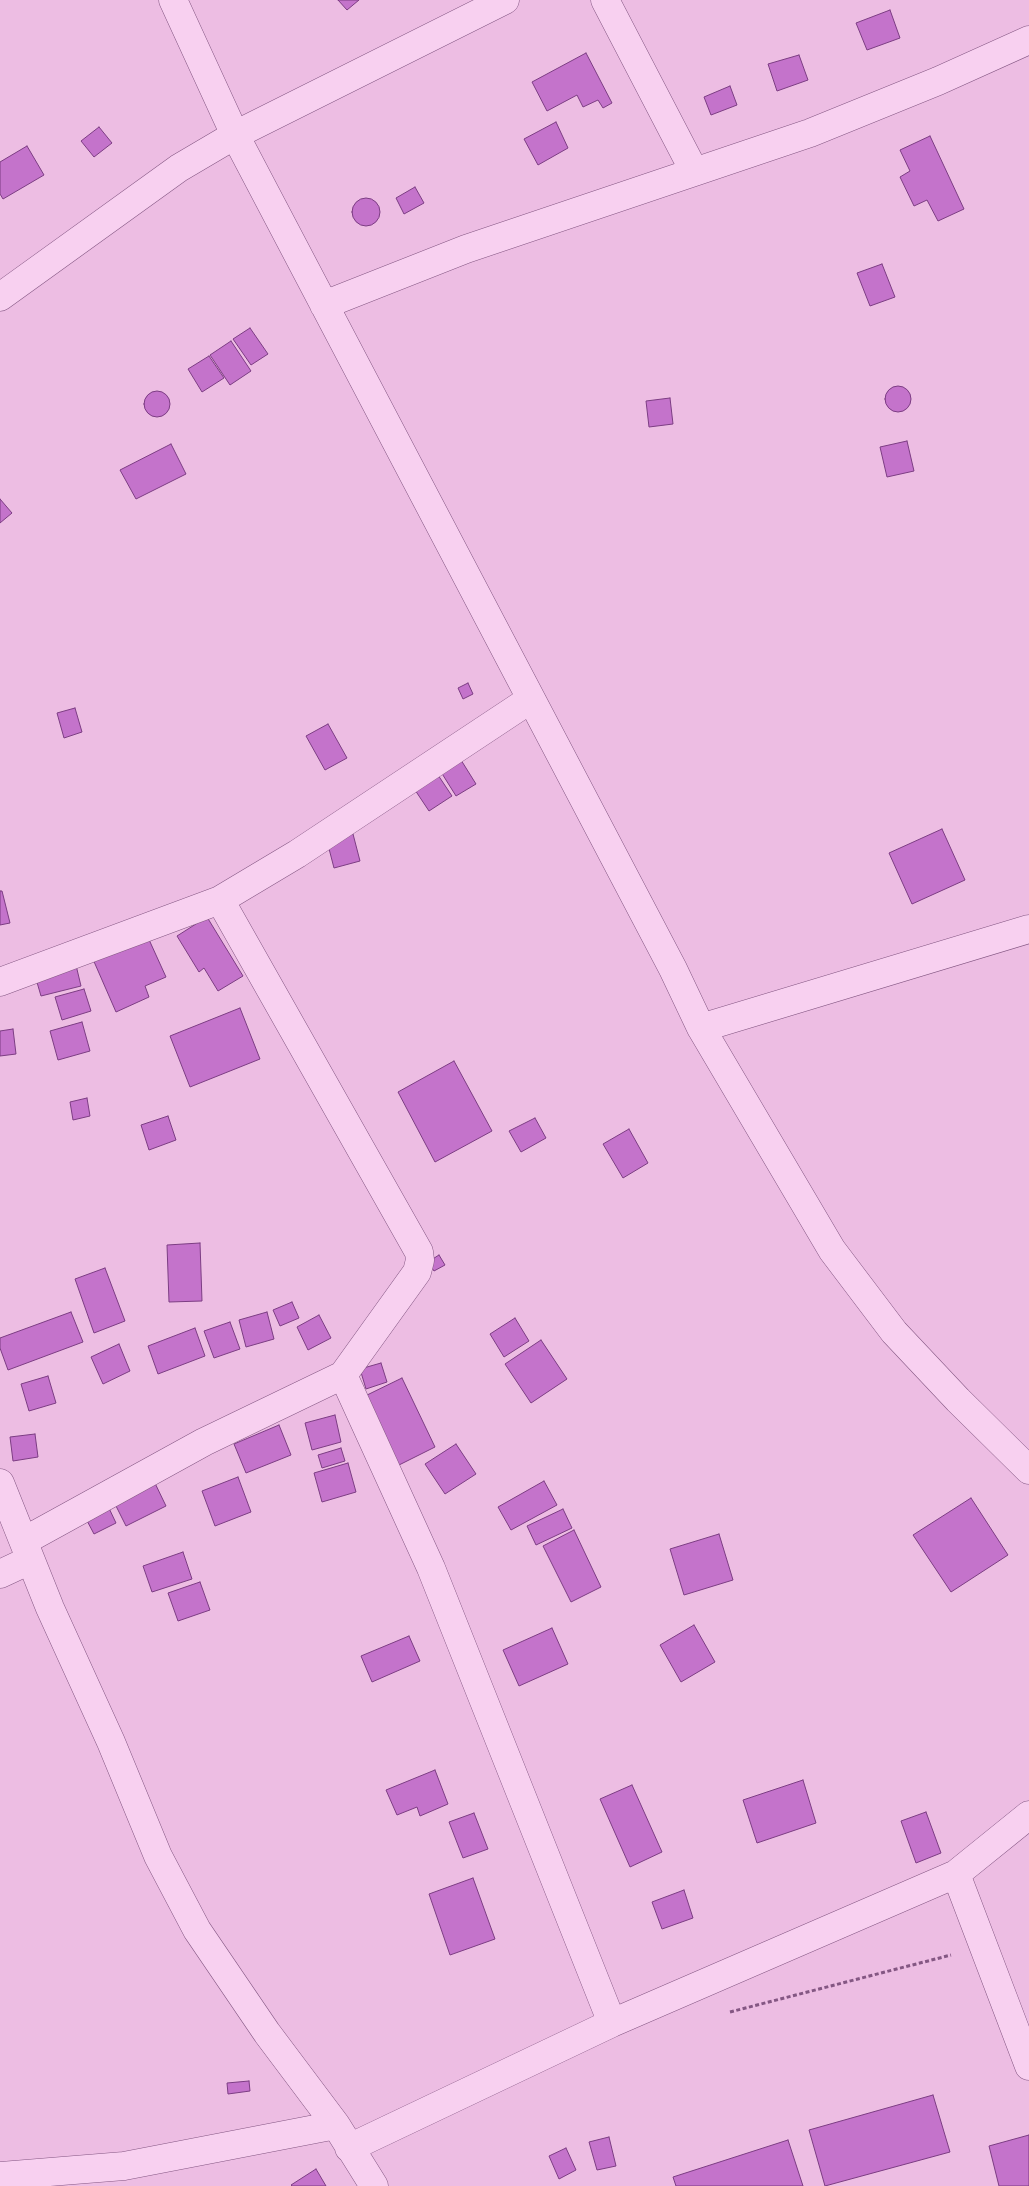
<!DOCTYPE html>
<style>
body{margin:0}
canvas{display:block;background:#edbde3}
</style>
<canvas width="1029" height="2186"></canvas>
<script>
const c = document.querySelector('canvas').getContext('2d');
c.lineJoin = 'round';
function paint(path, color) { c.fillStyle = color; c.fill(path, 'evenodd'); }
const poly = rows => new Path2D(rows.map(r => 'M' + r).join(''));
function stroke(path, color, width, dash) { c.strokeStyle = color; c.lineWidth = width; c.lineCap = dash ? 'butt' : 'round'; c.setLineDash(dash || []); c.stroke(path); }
const building = poly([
 [338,0,359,0,347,10,338,0],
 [890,10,900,38,867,50,856,23,890,10],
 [586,53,612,103,603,108,598,100,583,107,577,95,547,111,532,82,586,53],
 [799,55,808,80,777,91,768,64,799,55],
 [730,86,737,105,711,115,704,97,730,86],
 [556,122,568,148,538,165,524,139,556,122],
 [99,127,112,143,94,157,81,141,99,127],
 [930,136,964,209,938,221,927,200,914,206,900,177,910,171,900,150,930,136],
 [27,146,44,175,3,199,0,194,0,162,27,146],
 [415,187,424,203,404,214,396,198,415,187],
 '352 212a14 14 0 1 1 28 0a14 14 0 1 1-28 0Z',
 [882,264,895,297,870,306,857,273,882,264],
 [250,328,268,354,251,365,233,339,250,328],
 [231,341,251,371,230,385,210,355,231,341],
 [209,356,224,378,202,392,188,369,209,356],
 '885 399a13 13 0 1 1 26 0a13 13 0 1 1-26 0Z',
 '144 404a13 13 0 1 1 26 0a13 13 0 1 1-26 0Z',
 [670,398,673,424,649,427,646,401,670,398],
 [907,441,914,471,887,477,880,447,907,441],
 [171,444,186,474,136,499,120,470,171,444],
 [0,499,12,513,0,523,0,499],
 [468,683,473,694,463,699,458,688,468,683],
 [75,708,82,732,64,738,57,713,75,708],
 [328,724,347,758,325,770,306,736,328,724],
 [461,760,476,784,456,796,441,772,461,760],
 [436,772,452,796,429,811,413,787,436,772],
 [942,829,965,880,912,904,889,853,942,829],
 [353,834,360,861,334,868,327,841,353,834],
 [0,891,2,891,10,923,0,925,0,891],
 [207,917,243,976,218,991,204,968,199,972,177,936,207,917],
 [146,933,166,977,145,986,149,997,116,1012,92,957,146,933],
 [75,961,81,986,41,996,34,972,75,961],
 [84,989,91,1011,62,1020,55,997,84,989],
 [240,1008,260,1059,190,1087,170,1036,240,1008],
 [82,1022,90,1051,58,1060,50,1031,82,1022],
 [13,1029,16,1054,0,1056,0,1031,13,1029],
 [454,1061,492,1131,435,1162,398,1092,454,1061],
 [87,1098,90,1116,73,1120,70,1102,87,1098],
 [168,1116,176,1140,149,1150,141,1125,168,1116],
 [535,1118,546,1138,521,1152,509,1131,535,1118],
 [629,1129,648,1163,623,1178,603,1144,629,1129],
 [200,1243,202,1301,169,1302,167,1245,200,1243],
 [439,1255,445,1265,434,1271,428,1262,439,1255],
 [105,1268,125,1321,94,1333,75,1279,105,1268],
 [292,1302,299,1318,280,1326,273,1310,292,1302],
 [71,1312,83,1342,8,1370,0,1348,0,1338,71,1312],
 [267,1312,274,1339,246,1347,239,1320,267,1312],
 [319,1315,331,1338,308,1350,297,1327,319,1315],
 [515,1318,529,1341,504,1357,490,1334,515,1318],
 [230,1322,240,1349,214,1358,204,1331,230,1322],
 [195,1328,205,1356,158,1374,148,1346,195,1328],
 [541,1340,567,1379,531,1403,505,1364,541,1340],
 [119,1344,130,1371,103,1384,91,1357,119,1344],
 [381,1363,387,1382,366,1389,360,1369,381,1363],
 [48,1376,56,1403,29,1411,21,1384,48,1376],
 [402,1378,435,1447,397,1466,363,1397,402,1378],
 [335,1415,341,1442,312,1450,305,1423,335,1415],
 [279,1425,291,1455,246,1473,234,1444,279,1425],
 [35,1434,38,1457,13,1461,10,1437,35,1434],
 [456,1444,476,1474,445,1494,425,1464,456,1444],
 [341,1448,345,1461,322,1468,318,1455,341,1448],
 [348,1463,356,1492,322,1502,314,1473,348,1463],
 [152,1477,166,1506,126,1526,112,1498,152,1477],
 [238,1477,251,1512,215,1526,202,1491,238,1477],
 [544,1481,557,1505,511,1530,498,1507,544,1481],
 [971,1498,1008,1555,951,1592,913,1535,971,1498],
 [107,1504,116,1523,94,1534,84,1515,107,1504],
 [563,1509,572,1528,536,1545,527,1526,563,1509],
 [574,1530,601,1587,571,1602,543,1546,574,1530],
 [719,1534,733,1580,684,1595,670,1549,719,1534],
 [183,1552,192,1579,152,1592,143,1566,183,1552],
 [200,1582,210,1610,178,1621,168,1593,200,1582],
 [694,1625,715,1662,681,1682,660,1645,694,1625],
 [552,1628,568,1664,519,1686,503,1650,552,1628],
 [409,1636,420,1661,372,1682,361,1656,409,1636],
 [435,1770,448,1804,420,1816,417,1807,397,1815,386,1790,435,1770],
 [803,1780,816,1823,757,1843,743,1800,803,1780],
 [632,1785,662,1852,630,1867,600,1799,632,1785],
 [926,1812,941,1853,916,1863,901,1821,926,1812],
 [474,1813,488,1849,463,1858,449,1822,474,1813],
 [473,1878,495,1939,450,1955,429,1894,473,1878],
 [684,1890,693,1918,662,1929,652,1902,684,1890],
 [249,2081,250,2091,228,2094,227,2083,249,2081],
 [933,2095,950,2152,825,2186,809,2130,933,2095],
 [1029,2135,1029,2186,999,2186,989,2146,1029,2135],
 [609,2137,616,2166,597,2170,589,2142,609,2137],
 [788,2140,803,2186,676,2186,673,2177,788,2140],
 [566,2148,576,2170,559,2179,549,2156,566,2148],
 [316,2169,326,2186,292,2186,291,2185,316,2169]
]);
paint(building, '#c473cb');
stroke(building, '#7c3d83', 1);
const minor = poly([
 [173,0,235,135,673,969,701,1028,832,1250,894,1332,958,1400,1029,1470],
 [605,0,694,171],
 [0,297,179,168,235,135,505,0],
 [324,305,466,249,810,133,938,81,1029,40],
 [0,982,220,900,297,854,531,699],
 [701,1028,1029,929],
 [343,1375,431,1568,612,2023],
 [0,1483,50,1608,111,1742,158,1856,197,1930,267,2033,336,2125],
 [24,1541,204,1442,343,1375,417,1272,420,1260,419,1252,220,900],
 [0,1574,30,1560],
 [956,1874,1029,2066],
 [349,2148,612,2023,956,1874,1029,1815],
 [0,2176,124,2166,336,2125,374,2186]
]);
stroke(minor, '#845783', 29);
stroke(poly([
 [730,2012,951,1955]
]), '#845783', 3, [4, 2.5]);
stroke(minor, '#f8d0f0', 28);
</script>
